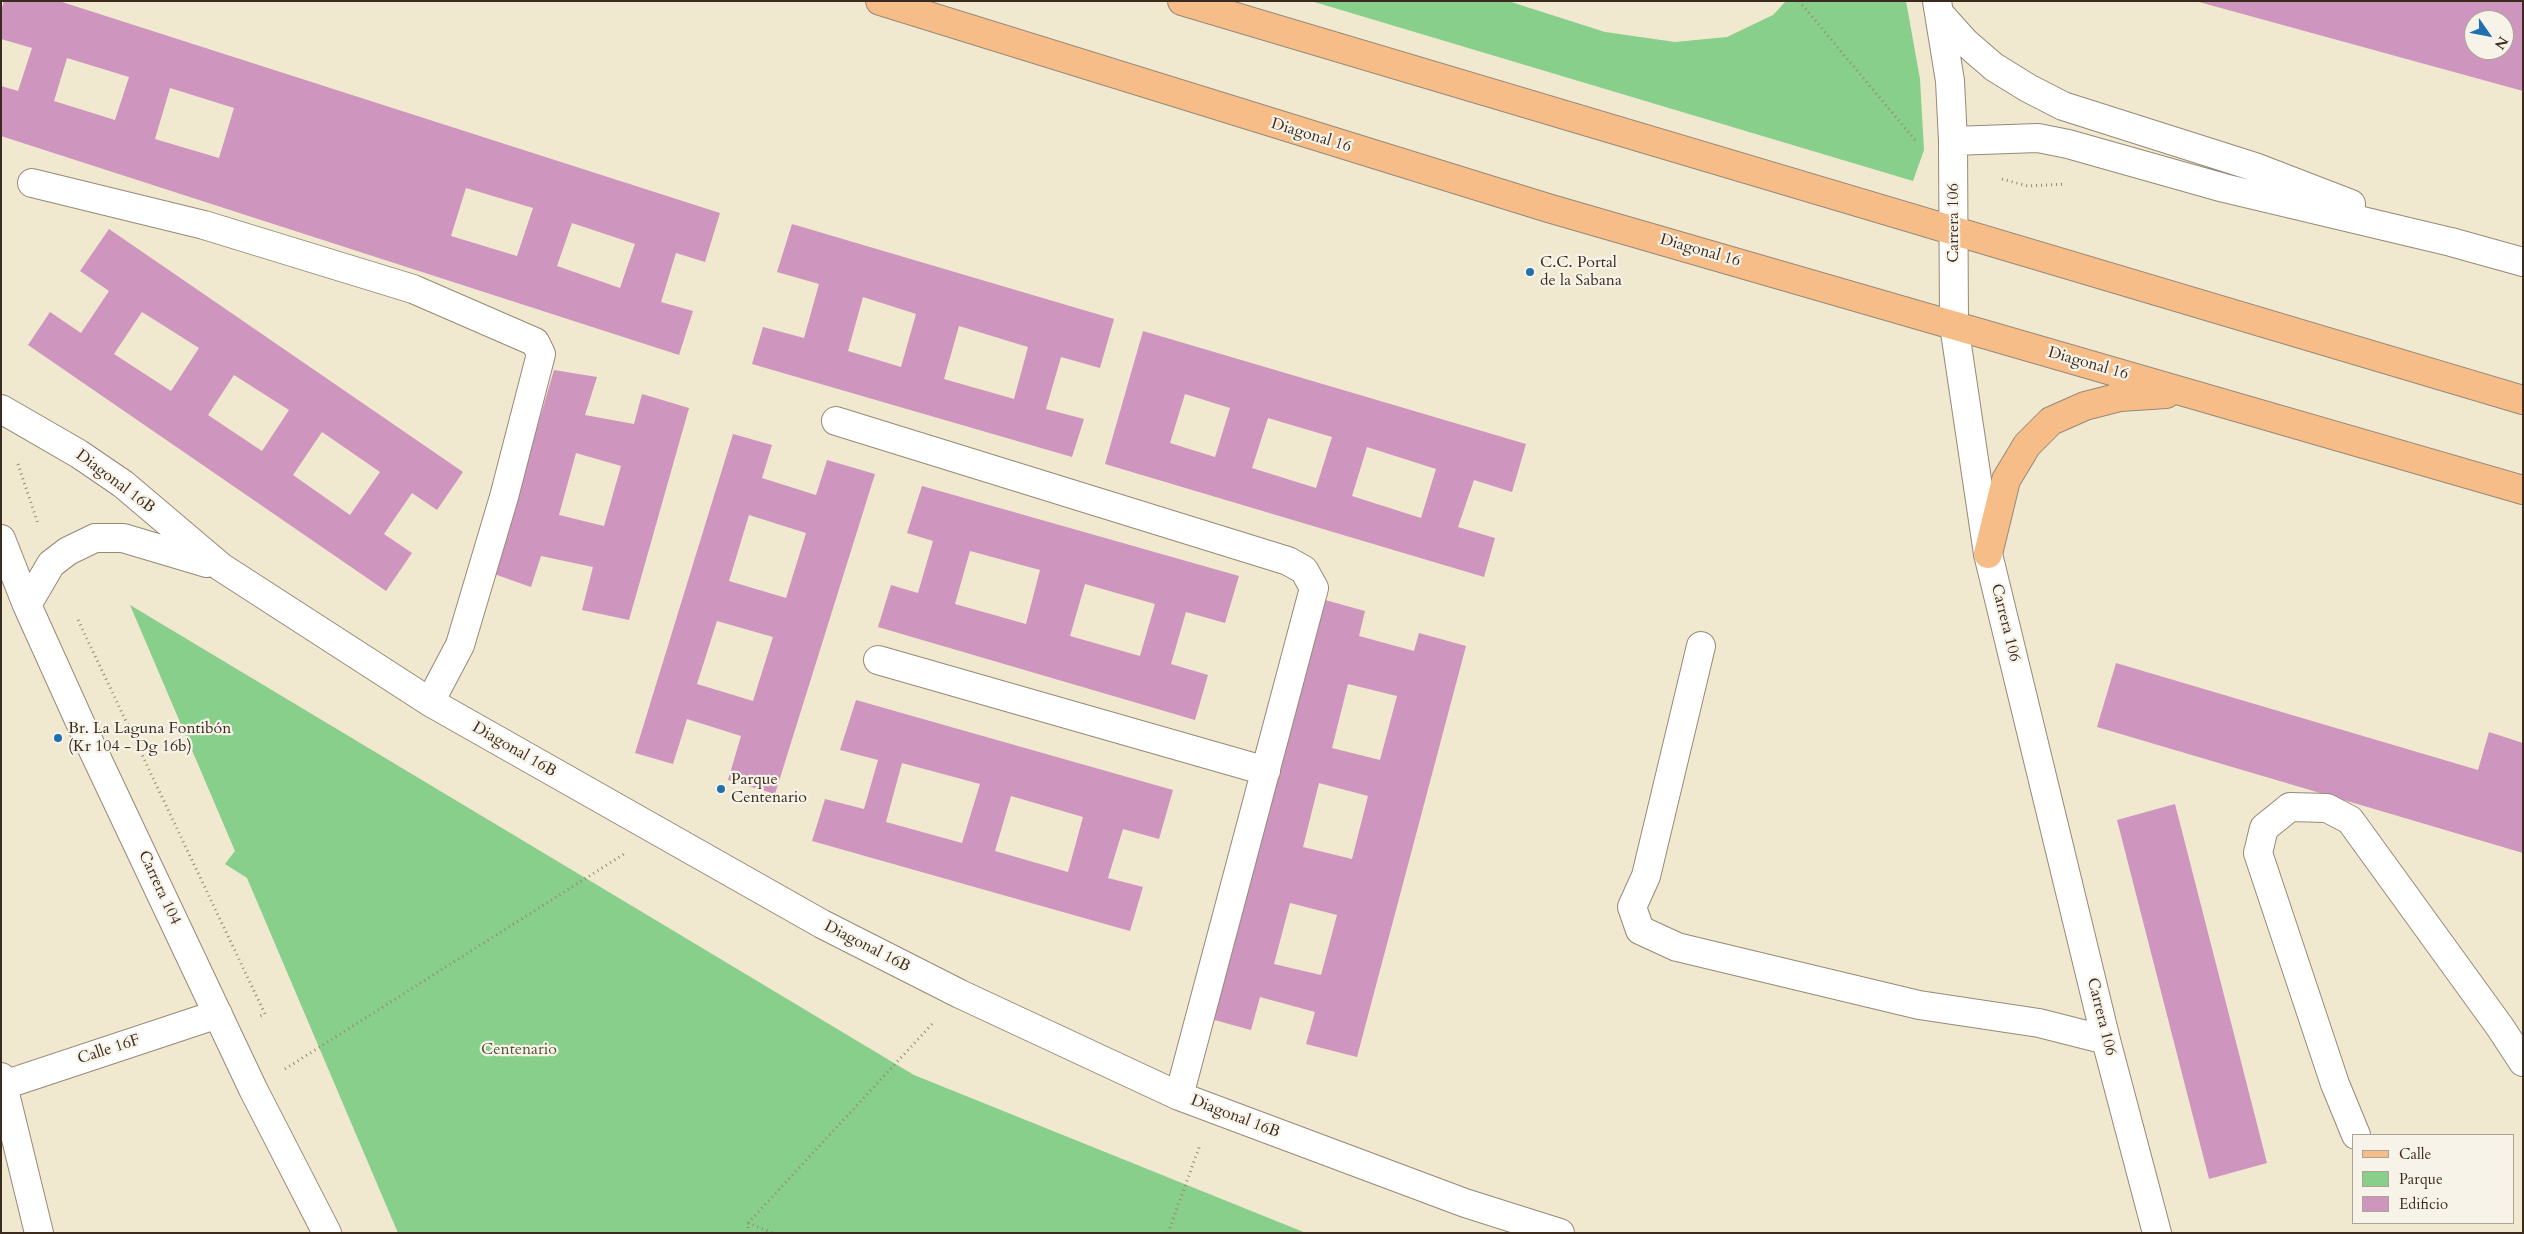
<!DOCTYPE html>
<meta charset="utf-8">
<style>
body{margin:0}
#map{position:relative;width:2524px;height:1234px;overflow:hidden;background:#f1e8d0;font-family:Cardo,serif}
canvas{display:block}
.frame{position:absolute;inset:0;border:2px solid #3b2a1e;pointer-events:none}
.legend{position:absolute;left:2352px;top:1134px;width:162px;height:90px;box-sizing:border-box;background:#f7f3e8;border:1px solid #aca397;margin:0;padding:6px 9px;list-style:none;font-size:15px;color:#3b2a1e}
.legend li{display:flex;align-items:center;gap:10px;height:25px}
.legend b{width:25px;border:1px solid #aca397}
.north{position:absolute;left:2464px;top:10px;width:50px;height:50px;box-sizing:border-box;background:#f7f3e8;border:1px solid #aca397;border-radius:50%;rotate:123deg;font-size:14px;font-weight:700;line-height:20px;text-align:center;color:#3b2a1e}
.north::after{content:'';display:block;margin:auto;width:18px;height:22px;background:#1f6fb2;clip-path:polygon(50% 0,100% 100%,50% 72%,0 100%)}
</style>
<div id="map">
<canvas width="2524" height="1234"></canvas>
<div class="frame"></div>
<ul class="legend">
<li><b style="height:6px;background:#f7bd88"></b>Calle</li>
<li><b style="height:14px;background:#87cf8a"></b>Parque</li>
<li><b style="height:14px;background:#ce96be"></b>Edificio</li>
</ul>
<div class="north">N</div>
</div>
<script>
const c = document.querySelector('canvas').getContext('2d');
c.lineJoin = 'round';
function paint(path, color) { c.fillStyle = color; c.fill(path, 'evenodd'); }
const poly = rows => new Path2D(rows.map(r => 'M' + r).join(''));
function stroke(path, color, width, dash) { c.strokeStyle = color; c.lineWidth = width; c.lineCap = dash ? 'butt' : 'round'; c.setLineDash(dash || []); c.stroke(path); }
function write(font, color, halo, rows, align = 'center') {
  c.font = font + ' Cardo,serif'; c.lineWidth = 4.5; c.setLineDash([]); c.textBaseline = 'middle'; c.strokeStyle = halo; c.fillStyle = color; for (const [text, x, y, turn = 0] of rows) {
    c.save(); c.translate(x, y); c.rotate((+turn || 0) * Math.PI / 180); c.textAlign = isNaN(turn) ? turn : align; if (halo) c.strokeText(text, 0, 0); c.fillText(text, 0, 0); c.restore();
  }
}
paint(poly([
 [1311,1,1508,1,1605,32,1675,42,1727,37,1773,15,1786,1,1906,1,1920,79,1924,150,1913,181],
 [130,605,914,1075,1306,1233,398,1233,247,878,225,864,235,851]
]), '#87cf8a');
paint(poly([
 [4,1,59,1,720,213,705,262,676,253,661,302,693,311,679,355,1,136,1,86,18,91,32,48,1,39,1,11],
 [67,58,129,77,115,120,54,101],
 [170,88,234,108,219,158,155,139],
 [466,188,533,208,517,256,451,236],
 [572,223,635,244,620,288,557,266],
 [2523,1,2523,91,2199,2,2199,1],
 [2474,20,2504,20,2504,50,2474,50],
 [792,224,1114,319,1100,368,1061,357,1046,409,1084,419,1072,457,752,364,763,327,804,338,819,284,777,272],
 [863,297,916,314,901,367,848,351],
 [959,326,1028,347,1014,399,944,379],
 [109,229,463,472,437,510,412,493,384,534,412,553,386,591,28,345,50,312,81,333,109,291,80,271],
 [142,312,199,348,171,391,114,354],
 [234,375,289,410,262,451,208,415],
 [322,432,380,472,350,515,293,475],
 [1143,331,1526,444,1512,492,1474,480,1458,527,1495,538,1484,577,1105,464],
 [1185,394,1230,408,1215,457,1170,443],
 [1268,418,1332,437,1316,488,1252,468],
 [1367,447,1436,469,1421,518,1352,496],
 [554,370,597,377,585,415,634,424,642,394,689,408,629,620,582,610,593,567,541,556,531,587,494,574],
 [576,453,621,466,604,526,559,515],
 [733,434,772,445,762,478,816,495,827,460,875,474,775,794,728,780,741,736,687,719,673,764,635,753],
 [749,515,806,533,786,598,729,581],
 [717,621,773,637,753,701,697,684],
 [922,486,1239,576,1225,623,1186,612,1171,664,1208,675,1195,720,878,627,891,585,918,593,933,541,907,533],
 [970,551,1040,570,1026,624,955,604],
 [1085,584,1155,604,1140,656,1070,636],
 [1318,598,1365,611,1359,636,1414,651,1419,633,1466,646,1357,1057,1306,1044,1315,1012,1260,997,1251,1030,1207,1018],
 [1348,684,1397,696,1380,760,1332,748],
 [1319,783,1368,796,1352,859,1303,847],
 [1290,903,1337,915,1321,975,1274,964],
 [2116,663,2478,770,2489,732,2523,743,2523,853,2097,727],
 [856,700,1173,790,1159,839,1123,829,1108,878,1143,887,1130,931,812,841,825,799,864,809,878,760,840,750],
 [902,763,980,784,962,843,886,822],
 [1011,796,1083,817,1068,872,995,851],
 [2175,804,2267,1163,2209,1179,2117,820]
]), '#ce96be');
const minor = poly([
 [1937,1,1950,81,1953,141,1954,325,1988,554,2106,1040,2157,1233],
 [1939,13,1965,42,1994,67,2028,88,2063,106,2255,167,2351,204],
 [1953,141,2038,138,2068,144,2224,188,2451,242,2523,262],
 [32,183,204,225,413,289,535,342,541,354,504,497,460,645,430,702],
 [1,409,79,454,123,484,221,567,430,702,822,924,960,994,1179,1096,1465,1203,1560,1233],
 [836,421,1288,561,1304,570,1314,588,1179,1096],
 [1,539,27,605,83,729,253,1089,327,1233],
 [27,605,51,564,68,551,95,538,123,538,207,563],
 [1701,646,1646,876,1632,907,1640,930,1677,947,1919,1005,2039,1023,2106,1040],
 [878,660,1266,771],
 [1,1077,39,1233],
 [1,1086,218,1014],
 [2356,1135,2335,1084,2258,853,2264,828,2290,807,2327,808,2350,820,2500,1027,2523,1062]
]);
const major = poly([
 [880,1,1548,208,2523,490],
 [1182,1,2523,400],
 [1988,554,2006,480,2027,445,2051,421,2085,406,2120,397,2166,394]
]);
stroke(minor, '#968977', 30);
stroke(major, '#968977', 30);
stroke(poly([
 [1799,1,1915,140],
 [2002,179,2028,186,2065,184],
 [18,464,38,524],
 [78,620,265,1014,260,1016],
 [285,1069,624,854],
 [748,1223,773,1233],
 [748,1233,748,1223,934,1022],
 [1168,1233,1200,1145]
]), '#968977', 3, [1, 4]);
stroke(minor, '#fff', 28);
stroke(major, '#f7bd88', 28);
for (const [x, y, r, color] of [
 [1530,272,5,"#1f6fb2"],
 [58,738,5,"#1f6fb2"],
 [721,789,5,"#1f6fb2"]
]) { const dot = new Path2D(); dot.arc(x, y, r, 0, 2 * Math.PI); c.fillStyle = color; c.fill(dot); stroke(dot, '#f7f3e8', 2); }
write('16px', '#3b2a1e', '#f7f3e8', [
 ["Diagonal 16",1311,136,17],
 ["Carrera 106",1954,223,-90],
 ["Diagonal 16",1700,251,16],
 ["Diagonal 16",2088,364,16],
 ["Diagonal 16B",115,482,37],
 ["Carrera 106",2005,623,76],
 ["Diagonal 16B",514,750,30],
 ["Carrera 104",159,888,65],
 ["Diagonal 16B",867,947,27],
 ["Carrera 106",2101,1017,76],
 ["Calle 16F",109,1050,-18],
 ["Diagonal 16B",1235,1117,21]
]);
write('16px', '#3b2a1e', '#f7f3e8', [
 ["C.C. Portal",1540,263],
 ["de la Sabana",1540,281],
 ["Br. La Laguna Fontibón",68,729],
 ["(Kr 104 - Dg 16b)",68,747],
 ["Parque",731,780],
 ["Centenario",731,798]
], 'left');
write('16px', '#4e5339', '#f7f3e8', [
 ["Centenario",519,1050]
]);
</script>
